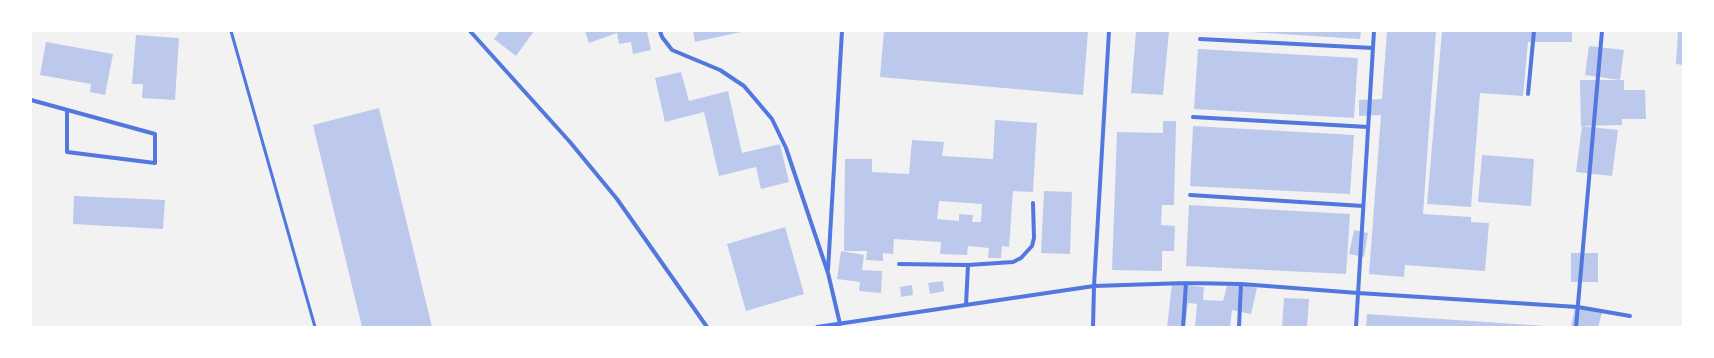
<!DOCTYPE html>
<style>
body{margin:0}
#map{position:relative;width:1714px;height:358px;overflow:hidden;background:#f2f2f2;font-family:"Alegreya Sans",sans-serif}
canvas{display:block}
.frame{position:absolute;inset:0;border:32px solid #fff;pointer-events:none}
</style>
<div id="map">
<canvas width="1714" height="358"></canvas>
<div class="frame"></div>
</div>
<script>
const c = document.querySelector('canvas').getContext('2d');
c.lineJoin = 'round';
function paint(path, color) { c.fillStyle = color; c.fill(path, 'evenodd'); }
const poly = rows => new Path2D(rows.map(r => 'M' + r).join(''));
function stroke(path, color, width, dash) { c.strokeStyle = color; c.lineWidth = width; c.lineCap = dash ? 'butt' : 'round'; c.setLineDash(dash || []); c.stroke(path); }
paint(poly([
 [500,31,534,31,516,56,494,39],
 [585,31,647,31,651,50,633,54,631,42,619,44,617,33,589,43],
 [693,31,741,31,741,32,695,42],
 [884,31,1088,31,1083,95,880,77],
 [1136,31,1169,31,1163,95,1131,93],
 [1234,31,1361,31,1360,39],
 [1387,31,1436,31,1423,214,1471,217,1471,222,1489,223,1485,271,1405,265,1404,277,1369,274,1381,115,1359,116,1359,100,1382,99],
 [1442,31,1572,31,1572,42,1528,42,1523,96,1480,93,1471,207,1427,204],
 [1678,31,1683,31,1683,65,1676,64],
 [136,35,179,38,175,100,142,98,143,84,132,84],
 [46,42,113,54,105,95,90,92,91,84,40,75],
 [1589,46,1624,50,1620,80,1585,75],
 [1198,49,1358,58,1354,118,1194,109],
 [681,72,689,101,728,91,742,153,780,144,789,182,761,189,756,167,719,176,704,112,665,122,655,78],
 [1580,80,1624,80,1624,90,1645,90,1646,119,1622,119,1622,125,1581,126],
 [379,108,432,327,362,327,313,125],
 [995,120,1037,123,1033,192,1013,191,1009,247,1002,246,1001,258,988,258,989,248,968,246,967,255,940,254,941,242,894,239,893,254,883,253,883,261,866,260,867,251,844,251,845,159,872,159,872,172,909,174,912,140,944,142,942,156,993,159],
 [939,201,982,204,981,222,972,222,973,215,959,214,959,221,937,219],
 [1163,121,1176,121,1174,205,1162,205,1161,225,1175,226,1174,251,1162,251,1162,271,1112,270,1117,132,1163,133],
 [1193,126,1354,135,1350,194,1190,186],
 [1582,126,1618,130,1612,176,1576,172],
 [1482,155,1534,159,1531,206,1478,202],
 [1044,191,1072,192,1070,254,1041,253],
 [74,196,165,200,163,229,73,224],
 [1189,205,1350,214,1346,274,1186,266],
 [785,227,804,294,746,311,727,244],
 [1354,230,1368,233,1364,257,1349,254],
 [841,251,864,255,862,270,882,271,881,293,859,291,860,282,837,279],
 [1571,253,1598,253,1598,282,1571,282],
 [943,281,944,291,930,294,928,283],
 [1228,282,1257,288,1251,314,1232,310,1230,327,1195,327,1197,304,1188,303,1185,327,1167,327,1172,284,1204,287,1203,300,1223,301],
 [912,285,913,295,901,297,900,287],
 [1284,298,1309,299,1307,327,1282,327],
 [1575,307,1602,313,1598,327,1571,327],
 [1367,314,1546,326,1546,327,1366,327]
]), '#bdc9ec');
stroke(poly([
 [231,31,315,327]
]), '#5277de', 3);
stroke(poly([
 [470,31,570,142,617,199,707,327],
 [660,31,662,37,672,50,720,70,744,86,772,119,786,148,828,273,840,324],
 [1200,39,1373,48],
 [1528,94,1534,31],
 [31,100,155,134,155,163,67,152,67,110],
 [1193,117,1368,127],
 [1190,195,1363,206],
 [899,264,968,265,1013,262,1021,258,1032,246,1034,238,1033,203],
 [828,270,842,31],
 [966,305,968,265],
 [817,327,1094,286,1186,283,1241,284,1358,293,1578,307,1630,316],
 [1093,327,1094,286,1109,31],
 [1183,327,1186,283],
 [1239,327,1241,284],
 [1356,327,1374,31],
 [1576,327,1602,31]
]), '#5277de', 4);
</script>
